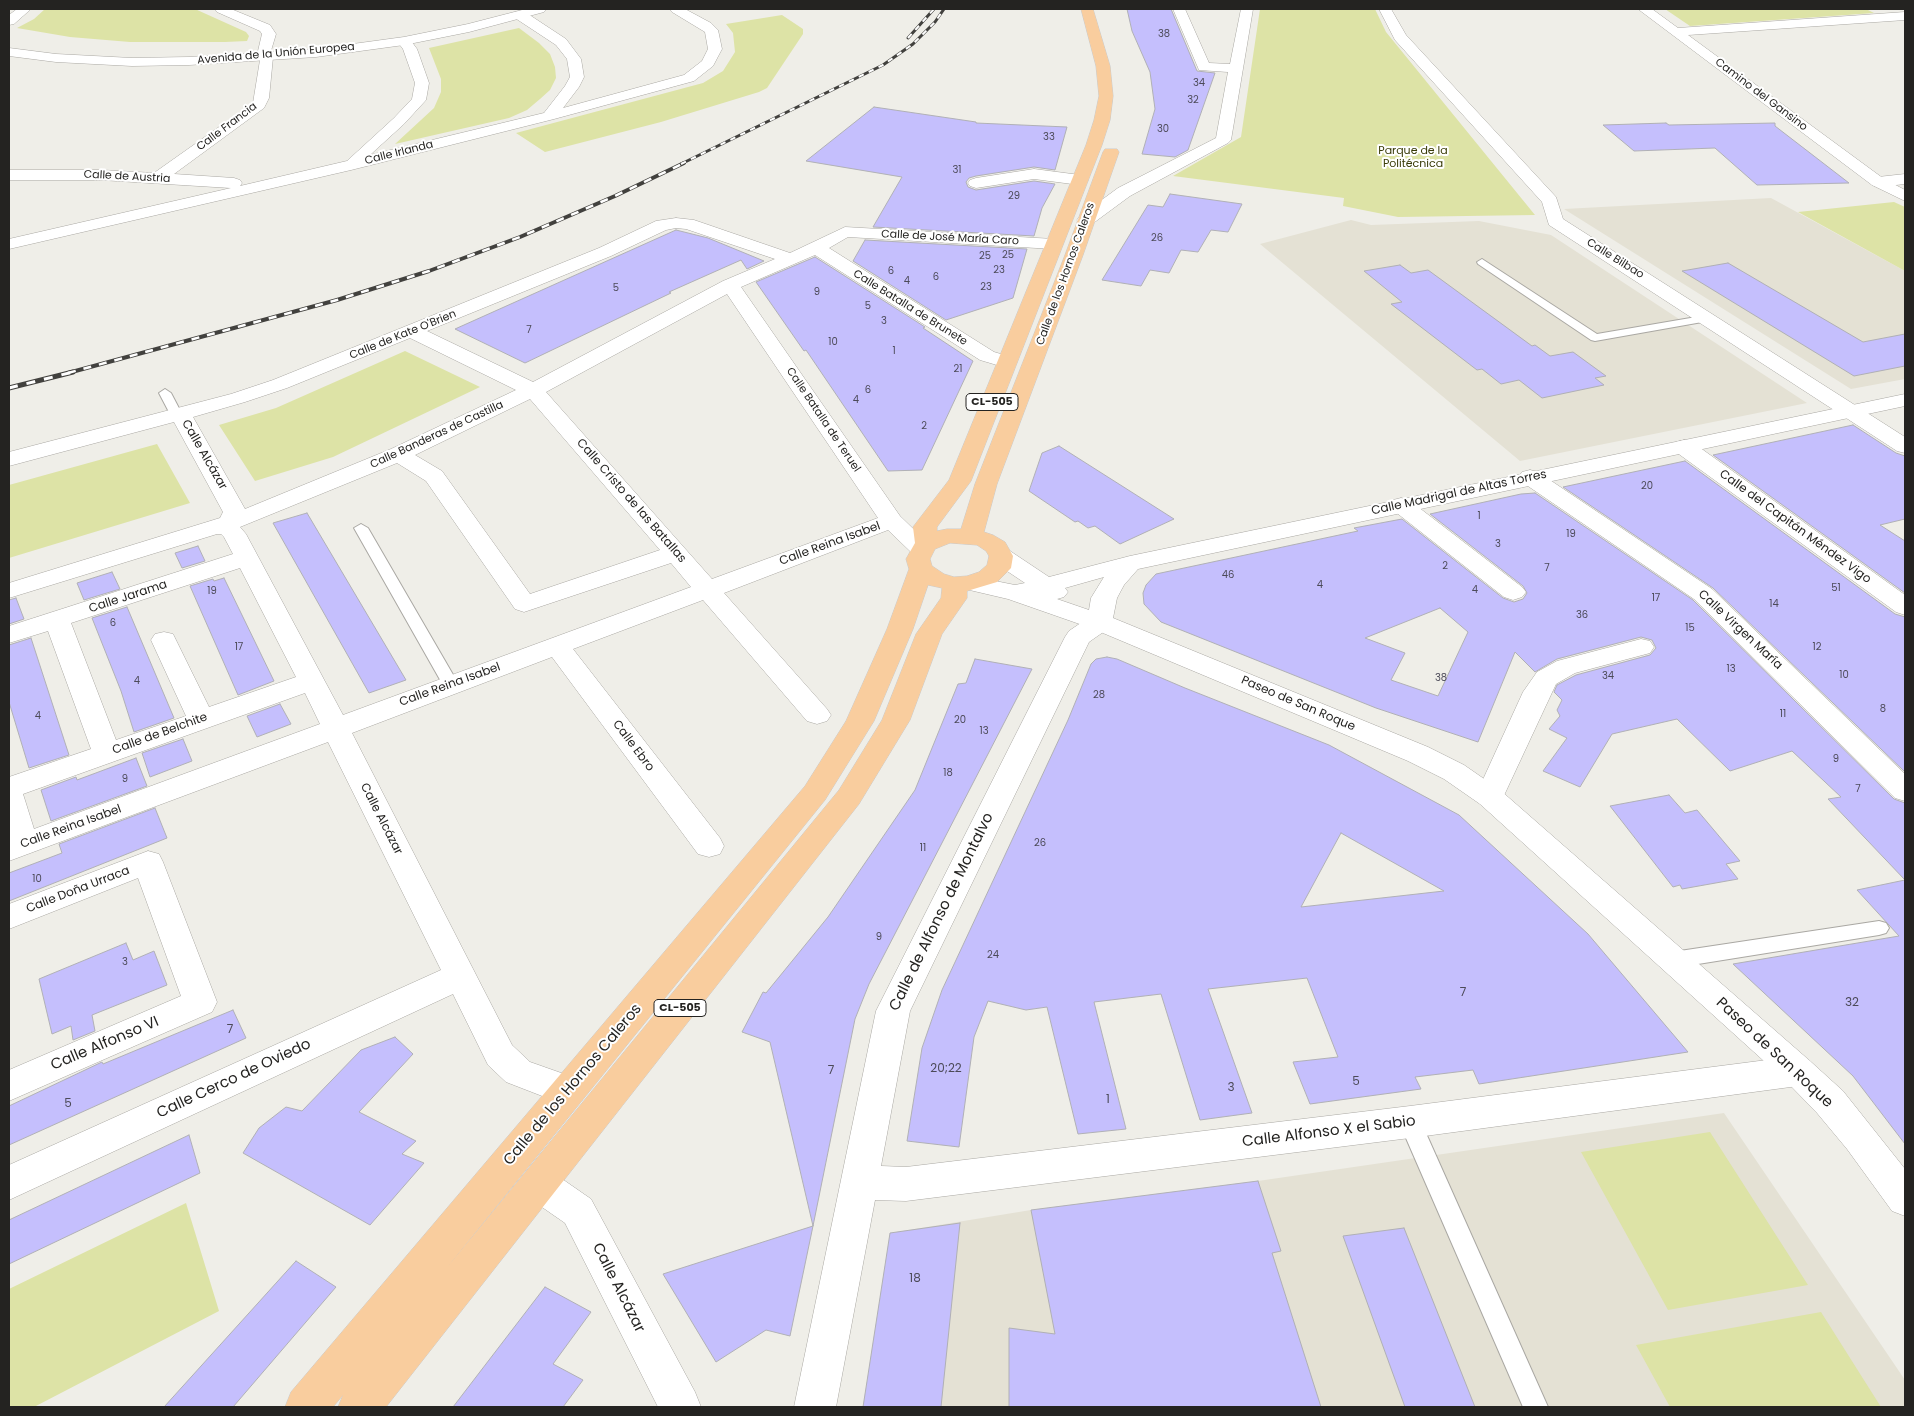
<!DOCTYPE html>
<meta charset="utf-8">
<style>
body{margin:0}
#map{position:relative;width:1914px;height:1416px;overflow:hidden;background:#efeee8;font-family:Poppins,sans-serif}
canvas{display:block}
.frame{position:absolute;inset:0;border:10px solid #242321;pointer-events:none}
</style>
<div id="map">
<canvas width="1914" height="1416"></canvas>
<div class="frame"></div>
</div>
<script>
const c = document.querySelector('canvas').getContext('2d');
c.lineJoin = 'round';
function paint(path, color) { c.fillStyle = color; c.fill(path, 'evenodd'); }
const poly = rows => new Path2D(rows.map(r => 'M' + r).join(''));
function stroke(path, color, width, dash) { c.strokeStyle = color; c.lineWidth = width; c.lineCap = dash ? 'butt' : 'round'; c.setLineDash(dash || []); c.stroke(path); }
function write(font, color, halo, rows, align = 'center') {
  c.font = font + ' Poppins,sans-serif'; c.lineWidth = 4; c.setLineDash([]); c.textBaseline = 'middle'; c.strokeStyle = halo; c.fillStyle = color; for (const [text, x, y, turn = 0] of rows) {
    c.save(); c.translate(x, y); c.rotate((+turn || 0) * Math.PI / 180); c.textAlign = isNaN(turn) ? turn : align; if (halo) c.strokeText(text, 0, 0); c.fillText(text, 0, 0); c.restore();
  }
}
paint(poly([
 [1771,198,1905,271,1905,379,1851,389,1564,209],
 [1351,220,1371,225,1479,221,1551,235,1807,403,1520,461,1260,244],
 [1724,1113,1905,1380,1905,1407,863,1407,890,1233,1031,1210,1258,1181]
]), '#e4e1d4');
paint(poly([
 [45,9,195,9,246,32,249,36,247,41,225,42,130,42,70,37,17,28,34,19],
 [1260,9,1375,9,1386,32,1535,215,1398,217,1343,206,1344,198,1173,176,1241,137],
 [1665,9,1866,9,1874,13,1690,26],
 [782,15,803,29,803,34,767,88,759,92,661,122,545,152,516,133,703,83,723,71,735,52,733,33,726,24],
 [519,28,539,43,550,54,555,67,556,78,550,90,540,99,527,110,509,118,395,144,434,108,441,92,441,79,429,48],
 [1894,202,1905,207,1905,271,1798,212],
 [405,351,480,387,333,457,255,481,219,425,276,408],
 [157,444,190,503,9,558,9,485],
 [1710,1132,1808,1285,1668,1310,1581,1152],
 [186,1203,219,1311,34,1407,9,1407,9,1289],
 [1821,1312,1881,1407,1670,1407,1636,1345]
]), '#dde3a6');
const building = poly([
 [1127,9,1171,9,1197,71,1215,73,1188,150,1175,157,1142,154,1155,109,1150,72,1132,31,1127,9],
 [874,107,976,122,976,123,1067,127,1055,170,1034,167,976,176,969,178,966,182,968,187,976,190,1034,181,1055,184,1042,208,1034,236,873,227,902,177,806,161,874,107],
 [1666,123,1669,125,1775,123,1775,126,1849,183,1757,185,1715,148,1634,151,1603,125,1666,123],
 [1170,194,1242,204,1228,232,1211,230,1198,252,1181,250,1169,273,1150,270,1141,286,1102,280,1148,205,1163,207,1170,194],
 [676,230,708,238,764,261,747,269,741,260,669,292,671,293,525,363,455,329,676,230],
 [865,240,1027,249,1013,298,946,320,853,261,865,240],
 [815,257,925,327,923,328,973,361,922,470,888,471,806,350,804,351,756,282,815,257],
 [1728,263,1863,342,1905,334,1905,366,1854,376,1682,271,1728,263],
 [1400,265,1411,273,1428,270,1532,346,1535,345,1550,356,1573,352,1606,376,1595,378,1604,385,1542,398,1519,380,1501,384,1482,369,1477,370,1391,304,1402,302,1364,271,1400,265],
 [1853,425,1896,453,1905,456,1905,519,1880,525,1905,541,1905,593,1713,455,1853,425],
 [1059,446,1174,519,1120,544,1095,526,1088,528,1078,521,1075,522,1029,491,1042,453,1059,446],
 [1685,461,1895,614,1905,617,1905,772,1713,588,1563,487,1685,461],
 [1535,493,1693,600,1894,799,1905,803,1905,1144,1853,1076,1733,964,1899,936,1857,890,1905,880,1828,799,1841,797,1792,751,1730,771,1677,719,1612,734,1580,787,1543,771,1567,738,1549,729,1560,716,1557,710,1562,700,1554,692,1557,685,1576,675,1650,655,1656,648,1652,640,1641,637,1557,659,1535,672,1515,652,1478,742,1376,708,1161,622,1144,604,1143,593,1146,585,1156,574,1358,531,1354,528,1402,519,1503,598,1514,602,1523,599,1527,593,1523,586,1430,514,1521,494,1535,493],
 [1440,608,1468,632,1438,696,1391,680,1405,653,1365,638,1440,608],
 [307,513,406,680,369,693,273,523,307,513],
 [198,546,205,561,182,568,175,553,198,546],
 [112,572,120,589,84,600,77,583,112,572],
 [224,578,274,681,238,695,190,586,213,579,214,581,224,578],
 [16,598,24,619,9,624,9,600,16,598],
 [127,607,174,718,134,732,121,691,92,618,127,607],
 [31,638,69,755,29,768,9,702,9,645,31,638],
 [1107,657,1117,659,1185,688,1329,745,1459,815,1588,934,1688,1052,1479,1084,1473,1070,1415,1077,1421,1089,1310,1104,1293,1062,1338,1057,1307,978,1208,989,1252,1113,1200,1120,1161,994,1094,1002,1126,1129,1078,1134,1047,1007,1026,1010,988,1001,974,1037,959,1147,907,1141,922,1048,942,990,1068,720,1091,664,1096,659,1107,657],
 [1341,833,1444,891,1301,907,1341,833],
 [975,659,1032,669,869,984,855,1019,813,1226,770,1042,742,1032,763,992,766,993,828,917,915,790,958,684,966,683,975,659],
 [280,704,291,724,257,737,247,716,280,704],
 [183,739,192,761,150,777,142,753,183,739],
 [136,758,147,786,51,821,41,790,76,777,77,780,136,758],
 [1669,795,1685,813,1697,810,1740,861,1726,864,1738,879,1682,889,1680,885,1673,887,1610,806,1669,795],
 [155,808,167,838,9,901,9,873,62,853,59,844,155,808],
 [126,943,133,960,154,951,167,985,92,1015,95,1031,73,1040,71,1026,52,1034,39,979,126,943],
 [233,1010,246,1038,9,1145,9,1106,102,1062,103,1064,233,1010],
 [395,1037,413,1054,359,1112,416,1141,402,1154,424,1163,370,1225,243,1153,259,1128,286,1107,302,1111,361,1050,395,1037],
 [189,1135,200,1173,9,1264,9,1220,189,1135],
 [1258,1181,1281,1251,1272,1253,1321,1407,1009,1407,1009,1328,1055,1334,1031,1210,1258,1181],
 [960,1223,941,1407,863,1407,890,1233,960,1223],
 [813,1226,790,1336,766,1330,716,1362,663,1274,813,1226],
 [1404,1228,1475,1407,1405,1407,1343,1236,1404,1228],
 [296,1261,336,1287,233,1407,164,1407,296,1261],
 [545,1287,591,1312,553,1364,583,1380,563,1407,453,1407,545,1287]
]);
paint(building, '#c5bffd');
stroke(building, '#b0b0b5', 1);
const service = poly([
 [1482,259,1597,334,1708,315,1714,318,1708,321,1595,341,1591,340,1478,264,1477,262,1482,259],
 [165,389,171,393,182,414,180,417,172,417,170,414,159,393,165,389],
 [361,524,368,528,459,685,457,689,451,690,445,689,443,685,354,528,361,524],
 [1879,921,1886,923,1889,928,1886,933,1879,935,1673,968,1666,965,1663,960,1666,955,1673,952,1879,921],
 [1410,1113,1418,1115,1421,1122,1548,1407,1523,1407,1399,1122,1402,1115,1410,1113]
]);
const minor = poly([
 [17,9,31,9,14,24,9,25,9,15,17,9],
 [215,9,231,9,270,25,276,34,270,54,273,57,269,98,264,108,174,174,234,178,240,180,242,183,240,186,347,161,394,118,412,99,415,83,403,49,397,41,399,38,409,38,417,49,429,83,426,100,404,124,370,155,544,113,565,86,570,77,567,59,556,45,515,18,514,15,515,12,525,12,566,39,581,59,584,77,579,87,563,108,684,75,702,61,708,49,705,32,672,12,670,9,685,9,711,23,718,30,722,49,713,66,694,81,554,119,351,170,9,249,9,239,231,188,101,180,9,180,9,170,101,170,154,173,253,103,261,54,258,51,262,34,260,31,217,12,215,9],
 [1173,9,1185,9,1209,63,1230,64,1241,9,1253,9,1231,140,1228,143,1130,196,1092,224,1086,225,1080,224,1077,220,1080,216,1118,188,1216,138,1228,72,1199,70,1173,9],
 [1379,9,1391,9,1406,35,1556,197,1563,219,1905,437,1905,453,1897,451,1549,225,1542,202,1395,40,1379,9],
 [1034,169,1080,175,1086,177,1088,180,1086,183,1080,185,1034,179,976,188,970,186,968,183,970,180,976,178,1034,169],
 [1905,174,1905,184,1878,187,1872,185,1870,182,1872,179,1878,177,1905,174],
 [676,218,694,220,790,253,845,227,1054,239,1060,240,1063,244,1060,248,1054,249,848,237,829,248,994,352,1014,358,1017,362,1014,366,1007,368,980,360,815,255,741,287,900,516,934,549,931,554,922,556,913,554,888,530,724,593,827,709,831,715,827,721,817,724,807,721,703,600,573,649,720,838,724,846,720,854,709,857,698,854,552,657,352,733,512,1045,530,1062,581,1080,586,1091,581,1102,568,1106,506,1082,488,1065,453,994,9,1200,9,1165,441,970,328,742,9,861,9,777,91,749,48,631,9,643,9,626,233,554,224,537,221,534,217,534,9,598,9,583,220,518,223,512,174,422,9,466,9,452,231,394,273,380,599,248,656,221,676,218],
 [676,228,686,229,775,259,723,281,533,382,427,331,611,256,666,230,676,228],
 [727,294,878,518,712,579,546,392,727,294],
 [410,338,516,390,391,449,245,509,193,417,245,402,287,388,410,338],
 [530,399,660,550,530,594,442,471,415,455,530,399],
 [397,463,426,481,515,609,524,612,671,563,691,587,343,715,246,534,240,527,397,463],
 [240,568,296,677,209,707,173,634,164,632,155,634,151,640,186,716,116,740,71,623,240,568],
 [305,693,320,724,34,829,23,794,305,693],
 [1684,440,1692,442,1905,595,1905,615,1896,612,1676,452,1673,447,1676,442,1684,440],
 [1530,470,1538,472,1712,589,1905,774,1905,801,1895,798,1694,599,1522,482,1519,477,1522,472,1530,470],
 [1401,498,1409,500,1522,587,1526,592,1522,597,1513,600,1504,597,1393,510,1389,505,1393,500,1401,498],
 [1100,614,1109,616,1113,622,1109,628,1089,642,910,1011,881,1166,906,1167,1410,1106,1798,1056,1810,1061,1816,1071,1810,1081,1798,1086,1410,1138,906,1201,875,1200,836,1407,794,1407,876,1011,1065,637,1069,631,1091,616,1100,614],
 [1641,639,1650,641,1654,647,1650,653,1575,673,1556,684,1500,804,1490,807,1480,804,1475,797,1523,692,1537,672,1557,661,1641,639],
 [148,851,159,854,163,862,217,1002,212,1012,9,1101,9,1070,181,996,138,878,9,929,9,904,148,851],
 [539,1167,552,1172,591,1199,695,1392,701,1407,658,1407,565,1223,526,1196,520,1184,526,1172,539,1167]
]);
const tertiary = poly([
 [1638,9,1652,9,1678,28,1905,12,1905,20,1688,35,1884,179,1905,190,1905,201,1872,185,1638,9],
 [1905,394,1905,406,1138,569,1124,585,1117,598,1113,618,1428,747,1464,765,1500,790,1810,1061,1843,1091,1905,1169,1905,1216,1892,1211,1847,1149,1817,1113,1786,1081,1480,804,1444,779,1408,761,1091,628,1008,599,961,588,958,583,961,578,970,576,1015,585,1025,583,992,561,989,556,992,551,1001,549,1010,551,1049,577,1130,556,1905,394],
 [1104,577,1091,598,1089,610,1057,599,1064,597,1068,592,1065,588,1104,577]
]);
const secondary = poly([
 [526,9,546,9,544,12,469,32,404,45,316,57,189,65,132,66,56,62,9,56,9,48,56,54,132,58,189,57,316,49,404,37,468,24,526,9]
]);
const primary = poly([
 [1081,9,1093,9,1110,66,1113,96,1110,120,1102,145,971,481,937,527,937,531,947,529,961,529,975,484,1065,255,1103,152,1105,149,1117,149,1119,152,1083,255,997,484,984,532,993,535,1005,542,1013,556,1011,568,997,582,967,591,967,598,942,634,910,720,859,804,386,1407,338,1407,343,1395,333,1407,285,1407,291,1392,805,786,846,721,887,629,909,569,906,559,915,543,913,527,949,480,1086,145,1094,120,1099,96,1096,66,1081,9],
 [950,543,977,545,986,551,989,556,987,565,979,572,967,576,954,577,944,574,932,566,930,559,935,549,950,543],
 [928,585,942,588,941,598,916,634,882,720,839,790,445,1270,825,800,874,721,913,629,928,585]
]);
stroke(service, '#aaa8a3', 2);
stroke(minor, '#aaa8a3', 1);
stroke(tertiary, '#aaa8a3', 1);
stroke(secondary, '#aaa8a3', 1);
stroke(primary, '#cacaca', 1);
paint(service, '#fff');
paint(minor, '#fff');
paint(tertiary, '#fff');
paint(secondary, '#fff');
paint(primary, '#f9cd9e');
const railFar2 = poly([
 [908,38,934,9],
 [681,164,883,65,913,44,935,22,944,9]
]);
const railFar1 = poly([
 [68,373,337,300,429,271,520,237,615,196,684,163]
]);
const rail = poly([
 [9,388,73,372]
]);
stroke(railFar2, '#42413e', 3);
stroke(railFar1, '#42413e', 4);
stroke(rail, '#42413e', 5);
stroke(railFar2, '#fff', 2, [5.5]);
stroke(railFar1, '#fff', 2.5, [8]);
stroke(rail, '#fff', 3, [9]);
write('10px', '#4c4a58', null, [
 ["38",1164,34],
 ["34",1199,83],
 ["32",1193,100],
 ["30",1163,129],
 ["33",1049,137],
 ["31",957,170],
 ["29",1014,196],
 ["26",1157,238],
 ["25",1008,255],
 ["25",985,256],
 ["23",999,270],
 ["6",891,271],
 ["6",936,277],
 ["4",907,281],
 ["23",986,287],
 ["5",616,288],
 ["9",817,292],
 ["5",868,306],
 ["3",884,321],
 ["7",529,330],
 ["10",833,342],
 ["1",894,351],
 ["21",958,369],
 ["6",868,390],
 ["4",856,400],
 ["2",924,426],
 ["20",1647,486],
 ["1",1479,516],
 ["19",1571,534],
 ["3",1498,544],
 ["2",1445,566],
 ["7",1547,568],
 ["46",1228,575],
 ["4",1320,585],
 ["51",1836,588],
 ["4",1475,590],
 ["19",212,591],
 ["17",1656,598],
 ["14",1774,604],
 ["36",1582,615],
 ["6",113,623],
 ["15",1690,628],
 ["17",239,647],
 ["12",1817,647],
 ["13",1731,669],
 ["10",1844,675],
 ["34",1608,676],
 ["38",1441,678],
 ["4",137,681],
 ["28",1099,695],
 ["8",1883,709],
 ["11",1783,714],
 ["4",38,716],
 ["20",960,720],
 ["13",984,731],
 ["9",1836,759],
 ["18",948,773],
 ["9",125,779],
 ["7",1858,789],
 ["26",1040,843],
 ["11",923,848],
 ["10",37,879],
 ["9",879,937],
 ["24",993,955],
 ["3",125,962]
]);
write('11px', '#242321', '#fff', [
 ["Avenida de la Unión Europea",276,54,-5],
 ["Camino del Gansino",1761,95,37],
 ["Calle Francia",227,127,-37],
 ["Calle Irlanda",399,153,-14],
 ["Calle de Austria",127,177,3],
 ["Calle de José María Caro",950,238,3],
 ["Calle Bilbao",1615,259,32],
 ["Calle de los Hornos Caleros",1066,274,-70],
 ["Calle Batalla de Brunete",910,308,32],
 ["Calle de Kate O'Brien",403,335,-22],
 ["Calle Batalla de Teruel",823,420,56],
 ["Calle Banderas de Castilla",437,435,-25]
]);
write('11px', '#393b07', '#fff', [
 ["Parque de la",1413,151],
 ["Politécnica",1413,164]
]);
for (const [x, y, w] of [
 [992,402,52],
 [680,1008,52]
]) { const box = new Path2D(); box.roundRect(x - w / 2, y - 8.5, w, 17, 4); c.fillStyle = '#fff'; c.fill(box); stroke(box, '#242321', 1); }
write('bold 11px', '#242321', null, [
 ["CL-505",992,402],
 ["CL-505",680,1008]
]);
write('12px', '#242321', '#fff', [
 ["Calle Alcázar",204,455,60],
 ["Calle Madrigal de Altas Torres",1459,493,-12],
 ["Calle Cristo de las Batallas",631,501,49],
 ["Calle del Capitán Méndez Vigo",1795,527,36],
 ["Calle Reina Isabel",830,544,-20],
 ["Calle Jarama",128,597,-18],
 ["Calle Virgen María",1740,630,43],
 ["Calle Reina Isabel",450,685,-20],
 ["Paseo de San Roque",1298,704,23],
 ["Calle de Belchite",160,734,-20],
 ["Calle Ebro",633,746,53],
 ["Calle Alcázar",381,819,63],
 ["Calle Reina Isabel",71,827,-20],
 ["Calle Doña Urraca",78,890,-21]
]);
write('12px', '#4c4a58', null, [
 ["7",1463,993],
 ["32",1852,1003],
 ["7",230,1030],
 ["20;22",946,1069],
 ["7",831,1071],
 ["5",1356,1082],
 ["3",1231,1088],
 ["1",1108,1100],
 ["5",68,1104],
 ["18",915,1279]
]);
write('15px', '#242321', '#fff', [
 ["Calle de Alfonso de Montalvo",942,912,-64],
 ["Calle Alfonso VI",105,1044,-23],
 ["Paseo de San Roque",1774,1053,43],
 ["Calle Cerco de Oviedo",234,1079,-25],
 ["Calle de los Hornos Caleros",573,1085,-50],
 ["Calle Alfonso X el Sabio",1329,1132,-7],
 ["Calle Alcázar",618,1288,63]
]);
</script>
